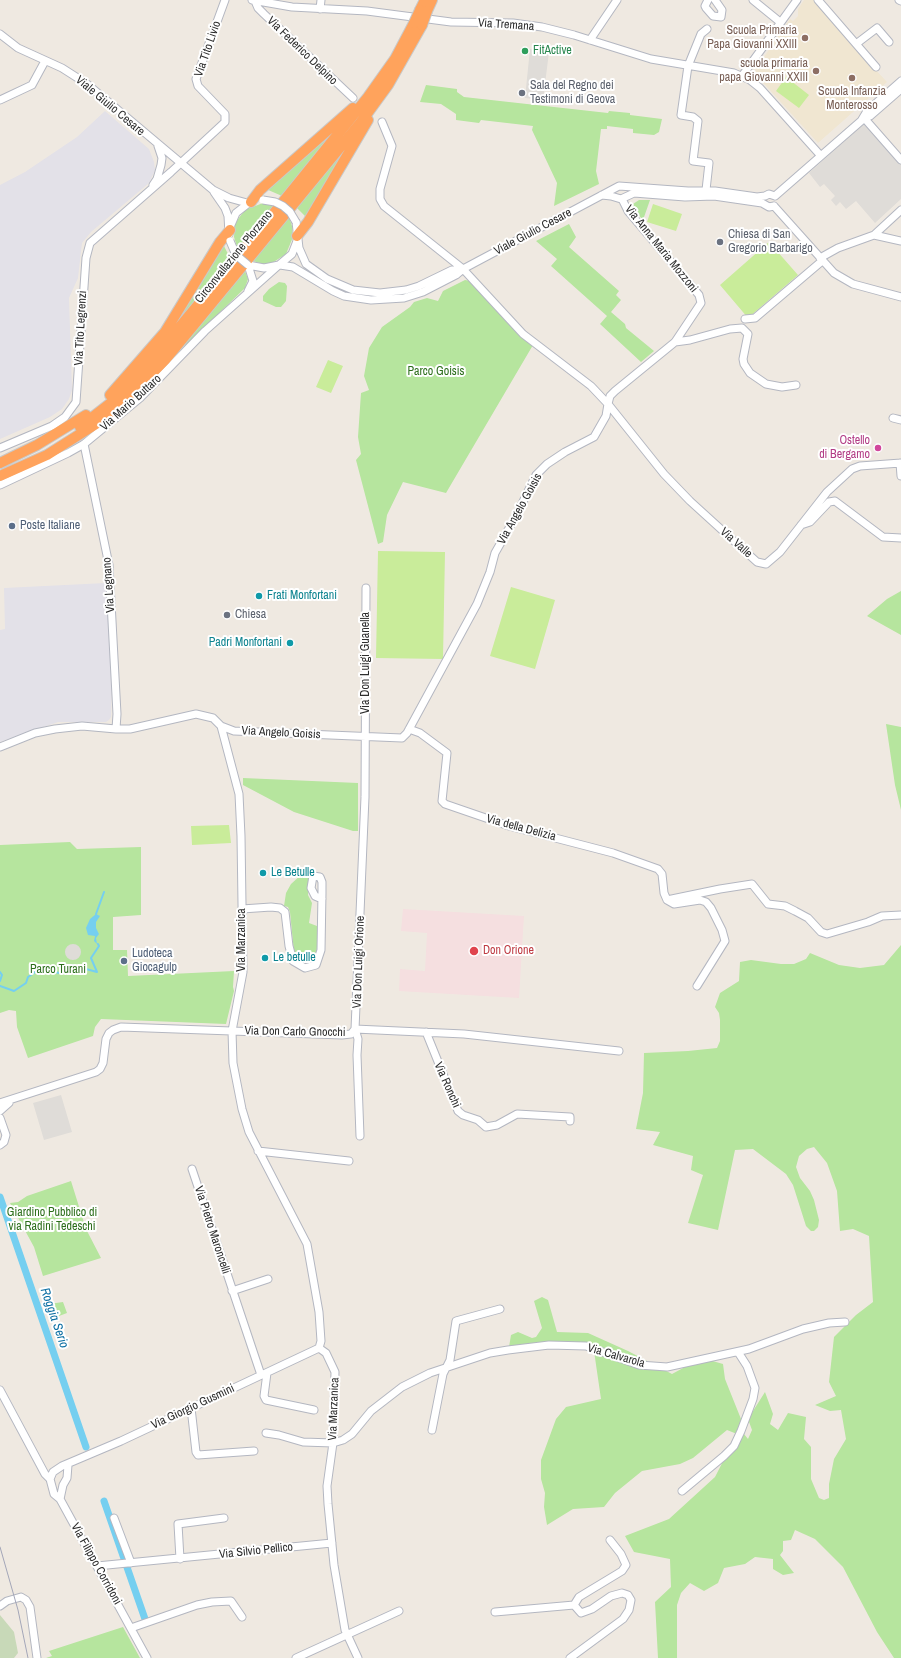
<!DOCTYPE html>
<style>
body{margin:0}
canvas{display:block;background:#efe9e1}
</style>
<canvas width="901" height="1658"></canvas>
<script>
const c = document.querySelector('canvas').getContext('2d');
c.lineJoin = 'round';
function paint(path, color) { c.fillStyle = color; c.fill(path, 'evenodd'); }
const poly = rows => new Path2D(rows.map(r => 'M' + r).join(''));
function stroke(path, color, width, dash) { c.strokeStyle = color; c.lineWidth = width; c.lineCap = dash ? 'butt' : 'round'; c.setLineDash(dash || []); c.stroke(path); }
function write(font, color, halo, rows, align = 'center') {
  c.font = font + ' "Archivo Narrow",sans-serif'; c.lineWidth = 4; c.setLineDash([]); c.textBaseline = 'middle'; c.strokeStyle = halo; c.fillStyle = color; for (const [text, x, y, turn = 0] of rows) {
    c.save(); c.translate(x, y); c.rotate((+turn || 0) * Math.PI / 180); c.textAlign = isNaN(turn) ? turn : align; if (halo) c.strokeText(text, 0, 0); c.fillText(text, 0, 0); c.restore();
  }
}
paint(poly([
 [105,111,149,149,154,162,155,170,149,183,91,232,82,243,78,278,69,298,72,390,69,399,62,409,50,417,0,439,0,185,25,172,77,137],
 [106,583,112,681,111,717,109,720,106,722,58,722,0,742,0,630,5,629,4,588]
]), '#e3e1e8');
paint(poly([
 [804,0,815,0,846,36,845,37,887,82,818,143,757,76,755,70,790,19,793,21,798,16,798,9]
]), '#f0e6d1');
paint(poly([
 [403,909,524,916,519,998,399,991,400,969,425,971,427,933,401,931]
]), '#f5dfe0');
paint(poly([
 [426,85,457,89,457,92,464,97,608,113,609,111,630,113,630,115,662,119,659,132,654,135,633,133,633,129,607,126,607,129,601,129,596,171,599,184,554,206,557,183,532,130,533,126,481,120,479,123,456,120,456,114,441,104,420,102],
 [341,123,282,196,266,189],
 [354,137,307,218,297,208],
 [650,200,643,220,635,211,633,204,639,200],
 [263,203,275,206,238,250,234,237,235,223,245,210],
 [289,217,292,226,293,237,286,254,272,263,263,264,253,261],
 [569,224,576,237,569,247,619,291,616,295,621,300,611,312,625,324,626,328,654,351,641,362,600,324,607,316,551,266,557,259,536,241],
 [223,244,231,260,171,330],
 [245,271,248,279,245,288,185,346,184,345],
 [465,280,470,281,533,345,446,493,403,482,387,515,383,542,378,544,356,460,361,454,358,437,361,393,369,390,364,376,369,348,382,327,410,307,414,302,427,298,438,301,443,291],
 [279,282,285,283,287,286,286,301,281,307,276,307,263,301,263,296,269,289],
 [901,591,901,635,867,616,887,599],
 [886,724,901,727,901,810,895,785],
 [243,778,358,783,358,831,353,831,294,812,243,785],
 [70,842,77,849,141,847,141,915,113,917,113,950,127,950,128,976,234,971,233,987,234,991,226,1024,101,1019,95,1027,93,1036,28,1058,17,1027,16,1011,9,1010,0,1013,0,845],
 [307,872,309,874,308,895,312,903,309,923,317,926,317,947,316,960,304,964,296,958,294,952,290,912,288,907,284,906,286,893,291,884,302,874],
 [901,945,901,1658,894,1658,877,1632,843,1567,815,1539,795,1530,791,1540,783,1541,783,1551,780,1555,794,1573,783,1575,773,1569,773,1559,755,1557,745,1564,724,1568,718,1583,704,1591,690,1583,681,1593,677,1605,677,1658,658,1658,655,1602,671,1587,670,1559,634,1552,625,1536,669,1519,715,1477,737,1434,727,1430,693,1458,680,1464,642,1471,615,1493,604,1507,573,1509,547,1525,544,1507,545,1493,541,1479,541,1460,556,1419,566,1407,601,1399,594,1351,578,1342,557,1342,509,1347,511,1335,518,1332,532,1338,536,1337,542,1328,534,1301,542,1297,548,1300,557,1332,588,1333,628,1351,672,1374,685,1367,709,1360,723,1364,725,1379,741,1419,744,1434,748,1439,752,1430,748,1419,765,1392,773,1414,770,1424,778,1430,788,1413,806,1417,804,1439,811,1447,811,1479,819,1498,824,1500,829,1498,829,1484,834,1459,846,1439,841,1410,830,1411,815,1405,836,1396,829,1382,834,1337,856,1315,873,1302,869,1236,853,1229,840,1231,837,1191,827,1163,814,1147,807,1149,799,1156,796,1167,800,1178,810,1191,814,1200,819,1220,818,1227,814,1231,811,1231,806,1226,793,1185,786,1174,753,1149,735,1150,718,1230,688,1223,703,1175,691,1170,693,1156,653,1145,660,1132,636,1129,643,1093,644,1053,688,1051,717,1048,720,1041,720,1020,719,1013,715,1007,720,993,739,981,740,962,751,960,781,964,794,964,806,959,810,953,839,965,860,968,884,965],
 [71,1181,86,1229,101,1258,43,1276,34,1247,10,1203,18,1202,27,1196],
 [63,1302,67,1313,51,1319,49,1304],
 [123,1627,140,1658,46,1658,52,1656,49,1651]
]), '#b6e59e');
paint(poly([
 [0,1615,14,1632,18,1653,14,1658,0,1658]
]), '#c8d9b8');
paint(poly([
 [786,77,809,95,799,108,776,91],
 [653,204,682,214,676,231,647,222],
 [769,242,798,275,748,318,720,285],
 [328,360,343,366,331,393,316,387],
 [378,551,445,552,443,659,376,658],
 [511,587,555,600,535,669,490,656],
 [229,825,231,843,192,845,191,826]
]), '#c9ec9a');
paint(poly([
 [530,49,549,52,543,100,525,98],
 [865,123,901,164,901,199,875,223,856,201,846,209,840,202,836,206,831,200,835,196,824,184,820,187,809,173],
 '65 952a8 8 0 1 1 16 0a8 8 0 1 1-16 0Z',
 [61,1095,72,1132,44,1140,33,1103]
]), '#dfdcd8');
paint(poly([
 [96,914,100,916,96,922,96,928,99,934,96,938,97,944,94,941,95,936,88,935,86,928,90,919]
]), '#75cff0');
stroke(poly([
 [96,914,104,892],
 [0,972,2,975,0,981],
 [0,986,14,991,26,983,28,977,41,968,59,973,71,965,97,972,91,958,99,946,98,944]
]), '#75cff0', 2);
stroke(poly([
 [0,1197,86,1447],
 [104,1501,145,1619]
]), '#75cff0', 7);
const minor = poly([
 [252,0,292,7,367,11,451,22,513,23,542,27,574,35,651,59,734,73,750,80,760,88,821,156],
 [708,0,705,6,706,8,713,16,721,17,722,10,715,0],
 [753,0,780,22],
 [818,0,876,67],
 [899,0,901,1],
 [255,1,258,8,264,14,353,98],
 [320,9,321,0],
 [0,34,18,48,62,68,87,84,213,190,229,198,247,203],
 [590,40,617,0],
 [856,44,877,28,889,42],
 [742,76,797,0],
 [0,100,32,85,45,61],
 [865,119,901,160],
 [861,121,870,116,901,89],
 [153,185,157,179,161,165,162,158,158,146],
 [706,190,709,163,693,161,698,121,693,117,681,115,688,66,701,34,707,29],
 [214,192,225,208,228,216,229,234],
 [602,195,611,196,621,199,634,193,685,197,714,196,762,203,769,207,774,206],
 [775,196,861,121,867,111,901,81],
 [622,199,628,211,699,295,701,303,675,342,615,391,610,396,608,404,664,474,690,501,757,562,766,564,780,552,827,492,852,469,860,466,901,463],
 [774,206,834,273,853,284,901,297],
 [296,222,299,248,306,264,327,279,353,290,380,293,406,290,419,286,452,270,463,269],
 [230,227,236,213,250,202],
 [874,235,901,241],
 [820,258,838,248,874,235,901,210],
 [248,265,264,268,279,265,292,254,297,241],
 [248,265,253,281,248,291],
 [280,265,293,267,333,291,344,296,371,300,404,298,423,292,456,275,463,269,619,186,688,191,715,191,757,197,765,196,769,194,775,196],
 [745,319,755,318,822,261],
 [675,342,690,340,730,329,742,328,748,334,743,359,744,364,750,373,766,384,782,387,796,385],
 [893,418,901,420],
 [84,444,109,565,117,714,116,729],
 [0,448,52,426,65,417,76,402,86,258,90,243,171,172,225,122,225,114,198,86,196,79,225,0],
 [900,463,901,476],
 [0,485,68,453,84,444,140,398,205,331,279,265],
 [801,525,810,522,829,502,835,501,883,537,901,538],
 [221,726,234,731,402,738,407,733,477,604,490,572,495,553,516,516,536,475,547,464,565,452,594,437,606,416,608,404,591,386,523,334,463,269,384,206,380,199,380,189,392,146,382,122],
 [409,729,420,733,447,753,442,801,445,804,509,826,613,853,658,869,662,874,664,893,667,900,720,889,752,884,768,904,785,906,795,911,808,918,821,932,827,934,868,922,882,916,901,915],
 [0,747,35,733,55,729,82,726,116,729,130,729,196,714,213,718,221,726,239,794,241,836,243,972,232,1031,233,1063,242,1109,249,1132,307,1244,319,1312,321,1341,319,1348],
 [667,900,674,904,700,900,706,902,711,908,722,930,725,941,697,986],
 [242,909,271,907,280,908,285,912,289,946,293,961,305,968,316,965,321,950,322,893,322,882,320,877,313,876,311,888,315,896,322,899],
 [355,1029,464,1034,619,1051],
 [426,1032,458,1111,463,1115,478,1120,486,1127,497,1125,517,1114,570,1117,570,1121],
 [0,1103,96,1072,100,1069,103,1063,106,1039,109,1033,113,1030,121,1027,342,1035,351,1034,355,1029],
 [0,1111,9,1103],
 [0,1118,6,1135,4,1142,0,1145],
 [360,1136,357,1055,358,1039,355,1029,365,797,366,588],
 [258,1151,349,1161],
 [192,1169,261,1375],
 [232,1291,268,1279],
 [319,1348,326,1353,335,1372,333,1443,327,1486,328,1504,334,1565,345,1630,358,1658],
 [267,1373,264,1396,266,1400,314,1410],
 [0,1390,45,1474,50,1479,54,1494,60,1499,147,1658],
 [191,1408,196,1452,198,1455,254,1451],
 [432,1430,443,1374,450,1360,456,1321,500,1309],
 [266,1433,279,1435,303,1442,333,1443,343,1440,352,1434,371,1411,402,1387,430,1373,490,1353,508,1350,549,1345,586,1346,639,1365,667,1367,749,1349,803,1329,829,1323,845,1322],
 [50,1479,53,1472,62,1466,121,1441,319,1348],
 [682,1491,724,1456,734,1446,741,1431,753,1399,755,1388,747,1366,738,1352],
 [60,1499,63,1485,67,1478,68,1465],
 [114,1518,131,1563],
 [180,1559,178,1524,224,1518],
 [97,1566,332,1543],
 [0,1606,7,1601,21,1597,26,1600,30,1607,37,1658],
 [495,1612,574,1605],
 [131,1628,197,1605,212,1602,231,1601,242,1617],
 [296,1658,399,1611],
 [570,1658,623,1619,629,1610,631,1600,628,1595,622,1593,611,1596,592,1609,581,1613,574,1605,579,1597,622,1571,626,1565,621,1554,610,1540]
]);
const highway = poly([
 [420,10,425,0],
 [427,11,432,0],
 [251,202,260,190,353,108],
 [297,236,308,222,368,120],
 [110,395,165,332,220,242,230,230],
 [80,427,112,402,127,388,158,353,257,234,368,97,395,59,414,23],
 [0,463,37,445,86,415],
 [0,476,47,455,99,422,133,393,165,360,361,122,388,85,422,25]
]);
stroke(minor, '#b4b7c1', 9);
stroke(highway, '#c9c9c9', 12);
stroke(minor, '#fff', 7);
stroke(highway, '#ffa35c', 10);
stroke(poly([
 [0,1547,18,1610,28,1658]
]), '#a3a6b8', 1);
const minorBridge = poly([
 [263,200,275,202,283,206,290,212,296,222],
 [230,241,236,255,248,265]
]);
const highwayBridge = poly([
 [414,23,420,10],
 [422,25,427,11]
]);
stroke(minorBridge, '#b4b7c1', 9, []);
stroke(highwayBridge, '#c9c9c9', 12, []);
stroke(minorBridge, '#fff', 7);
stroke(highwayBridge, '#ffa35c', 10);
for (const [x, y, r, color] of [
 [805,38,4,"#8d6e63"],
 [525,51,4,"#2e9e5b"],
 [816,71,4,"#8d6e63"],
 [852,78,4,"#8d6e63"],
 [522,93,4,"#6b7280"],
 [720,242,4,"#6b7280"],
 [878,448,4,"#d1479c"],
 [12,526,4,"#5c6f8a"],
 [259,596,4,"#0f9aa8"],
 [227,615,4,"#6b7280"],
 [290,643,4,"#0f9aa8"],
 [263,873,4,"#0f9aa8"],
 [474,951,5,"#e0444e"],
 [265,958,4,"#0f9aa8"],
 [124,961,4,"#5c6f8a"]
]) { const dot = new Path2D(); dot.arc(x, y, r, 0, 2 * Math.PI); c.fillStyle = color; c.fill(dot); stroke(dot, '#fff', 1.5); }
write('12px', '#2e2e2e', '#fff', [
 ["Via Tremana",506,25,4],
 ["Via Tito Livio",208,49,-71],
 ["Via Federico Delpino",302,51,44],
 ["Viale Giulio Cesare",110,106,40],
 ["Viale Giulio Cesare",533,232,-28],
 ["Via Anna Maria Mozzoni",661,249,51],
 ["Circonvallazione Plorzano",234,257,-51],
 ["Via Tito Legrenzi",81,328,-87],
 ["Via Mario Buttaro",131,403,-42],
 ["Via Angelo Goisis",520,509,-61],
 ["Via Valle",736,543,42],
 ["Via Legnano",109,585,-94],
 ["Via Don Luigi Guanella",366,663,-90],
 ["Via Angelo Goisis",281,733,3],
 ["Via della Delizia",521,828,15],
 ["Via Marzanica",242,940,-90],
 ["Via Don Luigi Orione",359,962,-88],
 ["Via Don Carlo Gnocchi",295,1032,1],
 ["Via Ronchi",447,1085,66],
 ["Via Pietro Maroncelli",212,1230,72],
 ["Via Calvarola",616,1356,16],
 ["Via Giorgio Gusmini",193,1407,-25],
 ["Via Marzanica",334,1409,-88],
 ["Via Silvio Pellico",256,1551,-6],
 ["Via Filippo Corridoni",96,1564,61]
]);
write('12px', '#785e54', '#fff', [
 ["Scuola Primaria",797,31],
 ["Papa Giovanni XXIII",797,45],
 ["scuola primaria",808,64],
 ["papa Giovanni XXIII",808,78],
 ["Scuola Infanzia",852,92,"center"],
 ["Monterosso",852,106,"center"]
], 'right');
write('12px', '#27864d', '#fff', [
 ["FitActive",533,51]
], 'left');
write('12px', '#5b616d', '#fff', [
 ["Sala del Regno dei",530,86],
 ["Testimoni di Geova",530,100],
 ["Chiesa di San",728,235],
 ["Gregorio Barbarigo",728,249],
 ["Chiesa",235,615]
], 'left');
write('12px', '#2c6e1b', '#fff', [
 ["Parco Goisis",436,372],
 ["Parco Turani",58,970],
 ["Giardino Pubblico di",52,1213],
 ["via Radini Tedeschi",52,1227]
]);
write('12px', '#b23c85', '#fff', [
 ["Ostello",870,441],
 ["di Bergamo",870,455]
], 'right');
write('12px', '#4e5e75', '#fff', [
 ["Poste Italiane",20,526],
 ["Ludoteca",132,954],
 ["Giocagulp",132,968]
], 'left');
write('12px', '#0d838f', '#fff', [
 ["Frati Monfortani",267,596],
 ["Padri Monfortani",282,643,"right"],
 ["Le Betulle",271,873],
 ["Le betulle",273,958]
], 'left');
write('12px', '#be3a42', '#fff', [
 ["Don Orione",483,951]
], 'left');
write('italic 13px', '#0d6fa3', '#fff', [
 ["Roggia Serio",54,1318,71]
]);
</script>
